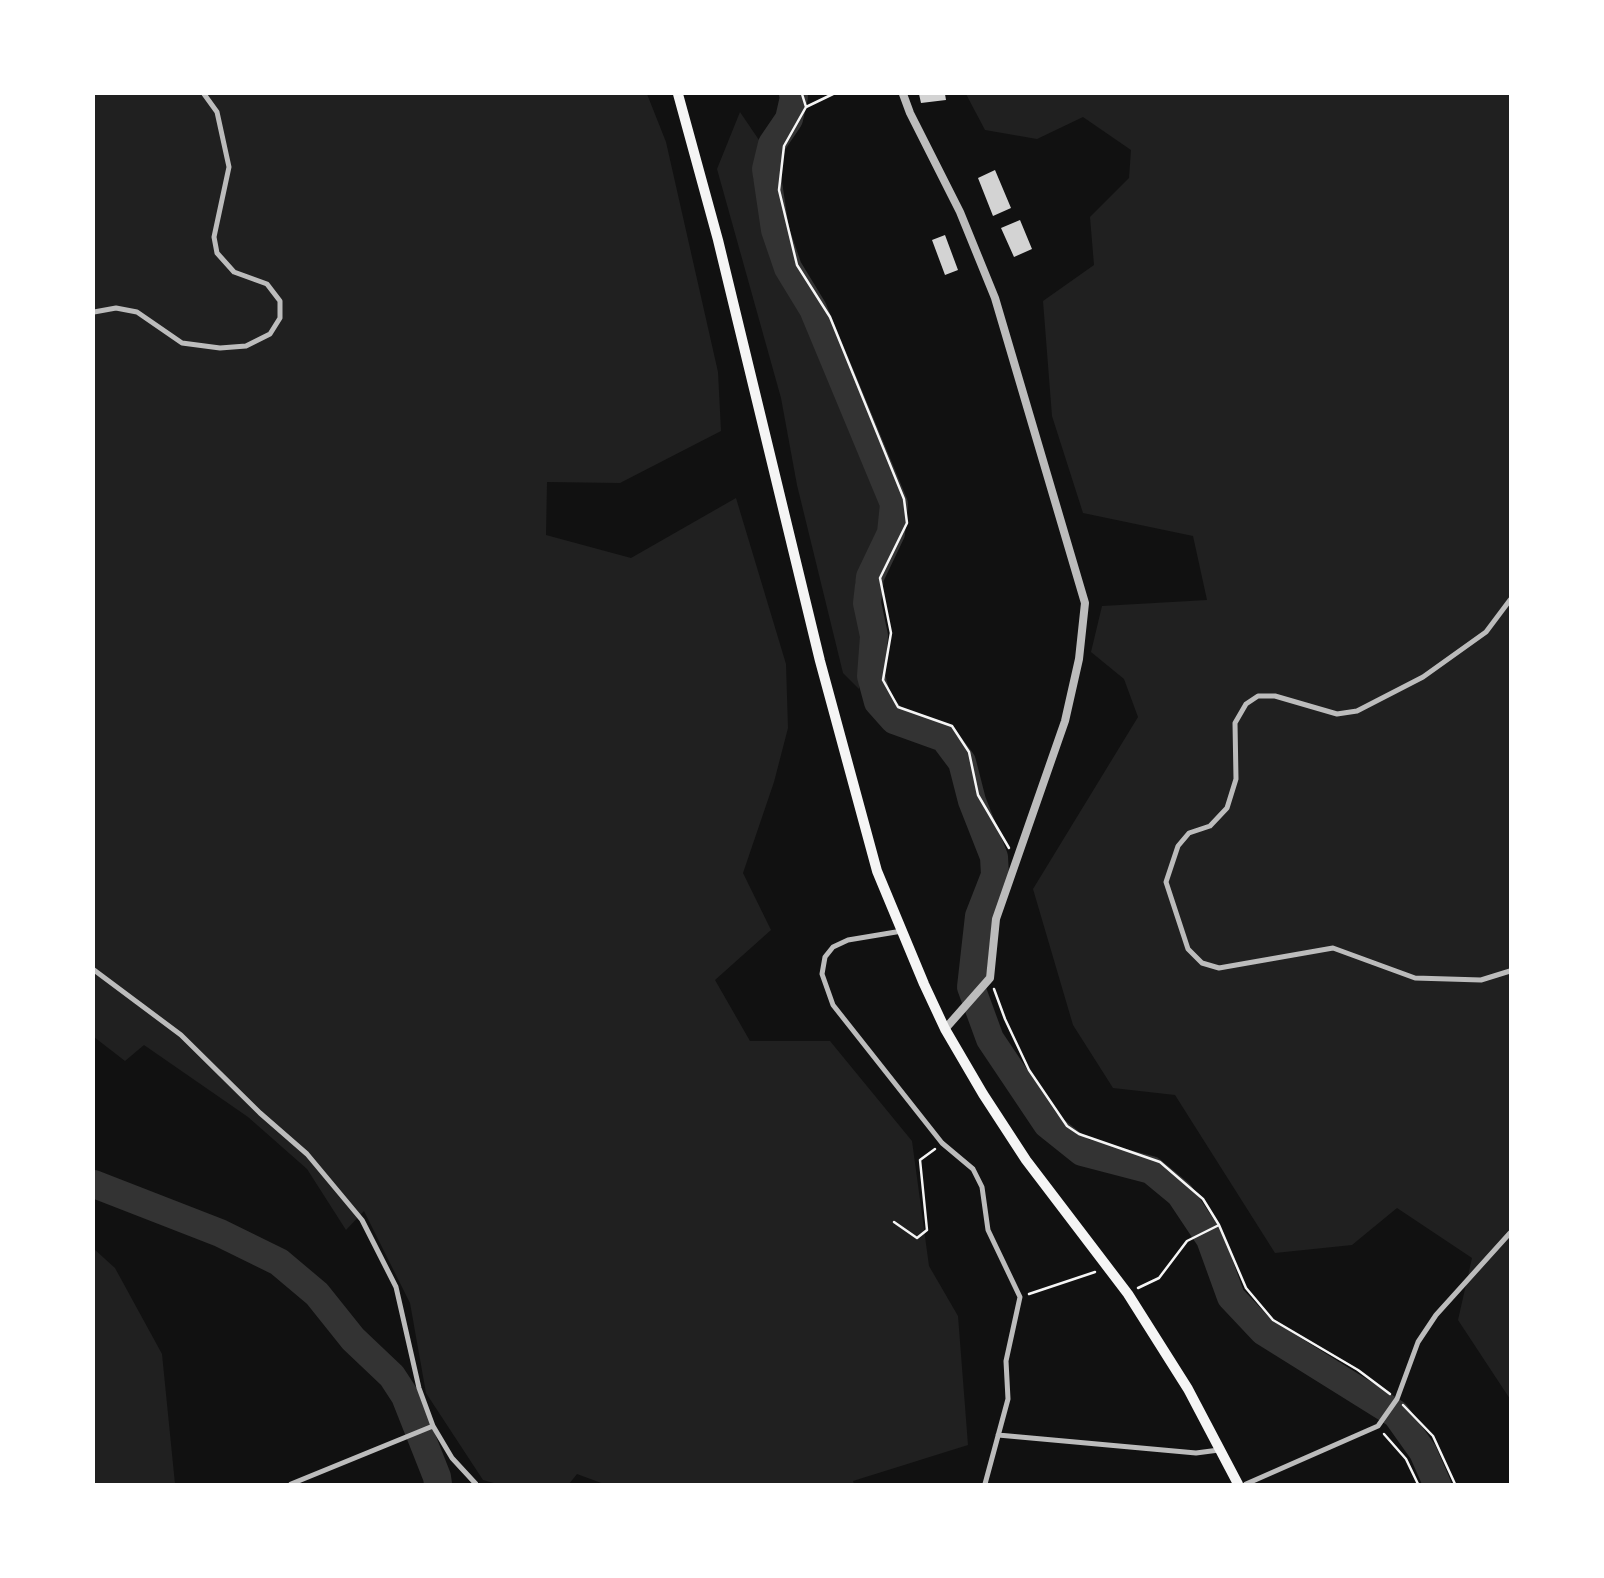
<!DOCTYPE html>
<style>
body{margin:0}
#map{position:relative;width:1604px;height:1578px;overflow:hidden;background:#111;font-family:"PT Sans Narrow",sans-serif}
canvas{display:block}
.frame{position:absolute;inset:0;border:95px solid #fff;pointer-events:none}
</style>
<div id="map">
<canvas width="1604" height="1578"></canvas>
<div class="frame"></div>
</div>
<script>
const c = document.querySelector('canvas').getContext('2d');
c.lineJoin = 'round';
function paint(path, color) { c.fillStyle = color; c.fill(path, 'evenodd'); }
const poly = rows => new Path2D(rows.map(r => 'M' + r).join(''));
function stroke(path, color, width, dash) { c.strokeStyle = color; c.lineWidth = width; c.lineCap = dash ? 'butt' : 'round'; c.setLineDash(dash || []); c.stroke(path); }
paint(poly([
 [94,94,647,94,666,142,718,372,721,431,620,483,547,482,546,535,631,558,736,498,786,664,788,728,774,782,743,873,771,930,715,980,750,1041,830,1041,912,1141,929,1266,958,1316,968,1445,853,1481,854,1484,604,1484,577,1474,569,1484,497,1484,483,1480,426,1393,410,1303,364,1211,346,1230,307,1169,248,1117,144,1045,125,1061,94,1037],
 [966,94,1510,94,1510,1399,1458,1320,1472,1258,1397,1208,1352,1245,1275,1253,1175,1095,1113,1088,1073,1025,1033,889,1138,717,1124,679,1091,652,1102,606,1207,600,1193,536,1083,513,1052,416,1043,301,1094,265,1090,217,1129,178,1131,150,1083,117,1037,139,985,130],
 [740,112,761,143,753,176,778,277,817,333,883,501,881,531,855,583,867,639,859,689,843,673,797,485,781,398,717,169],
 [94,1249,115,1268,162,1354,175,1484,94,1484]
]), '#202020');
stroke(poly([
 [793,94,794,97,789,119,772,144,766,169,775,230,788,268,813,309,894,504,891,533,870,577,867,603,874,636,871,676,878,702,894,720,944,738,962,762,972,801,994,857,995,875,979,916,971,987,990,1039,1047,1124,1082,1152,1151,1170,1180,1194,1210,1239,1231,1297,1263,1331,1396,1414,1423,1452,1437,1484],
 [94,1184,220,1233,279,1262,317,1294,353,1339,392,1376,405,1396,437,1477,438,1484]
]), '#333', 28);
paint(poly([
 [919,94,945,94,946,100,921,103],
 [995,170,1011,208,993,216,978,178],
 [1020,220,1032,249,1014,257,1001,228],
 [945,235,958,270,945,275,932,240]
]), '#d3d3d3');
stroke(poly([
 [802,94,806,107,784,146,779,190,797,265,830,317,904,499,907,523,880,578,891,633,883,680,898,707,952,726,969,752,978,795,1009,848],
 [806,107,833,94],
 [994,989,1005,1019,1029,1070,1067,1126,1079,1134,1160,1162,1203,1199,1219,1225,1246,1288,1273,1320,1358,1370,1390,1394],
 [894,1222,917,1238,927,1230,920,1160,935,1149],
 [1138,1288,1159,1278,1187,1241,1219,1225],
 [1029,1294,1095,1272],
 [1403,1405,1433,1436,1455,1484],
 [1384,1434,1406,1459,1418,1484]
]), '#f5f5f5', 2.5);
stroke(poly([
 [94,312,116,308,137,312,182,343,220,348,246,346,270,334,280,318,280,301,267,284,234,272,217,253,214,237,229,167,217,112,204,94],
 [1510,600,1486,632,1423,677,1357,711,1337,714,1275,696,1258,696,1246,704,1235,723,1236,779,1227,808,1210,826,1189,833,1178,846,1166,882,1188,949,1202,963,1219,968,1333,948,1415,978,1481,980,1510,971],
 [902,931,848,940,833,947,825,957,822,974,833,1005,942,1143,973,1169,982,1187,988,1230,1020,1297,1006,1361,1008,1399,985,1484],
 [94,970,181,1035,260,1113,307,1154,362,1220,396,1287,419,1388,433,1426,452,1458,476,1484],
 [998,1435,1196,1453,1219,1450],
 [291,1484,433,1426],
 [1246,1484,1378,1426,1397,1399,1418,1342,1436,1315,1510,1233]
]), '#bcbcbc', 5);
stroke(poly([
 [903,94,910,113,960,212,995,298,1085,603,1079,659,1065,721,996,919,990,978,945,1029]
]), '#bcbcbc', 8);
stroke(poly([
 [678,94,718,240,820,661,877,871,924,984,945,1029,983,1094,1026,1160,1128,1294,1188,1389,1238,1484]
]), '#f5f5f5', 10);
</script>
